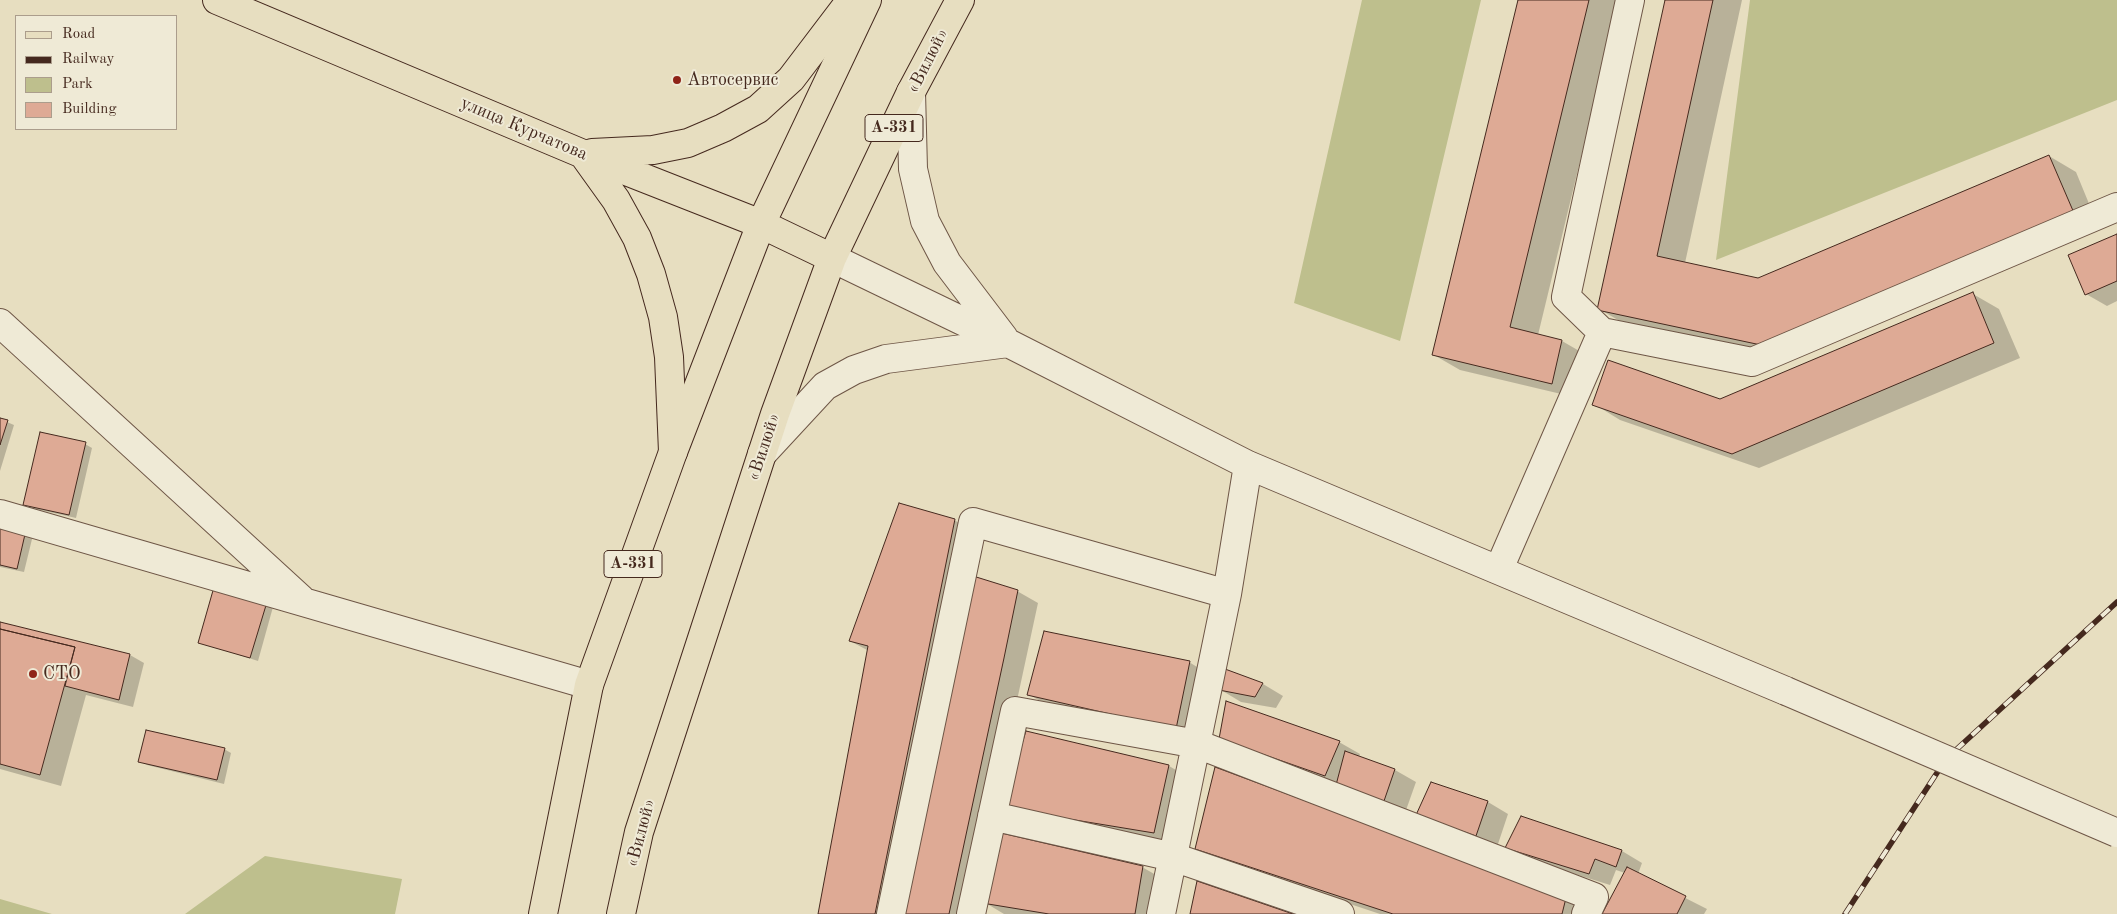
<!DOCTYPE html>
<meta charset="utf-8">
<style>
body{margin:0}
#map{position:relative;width:2117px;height:914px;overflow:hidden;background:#e7dec0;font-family:"Old Standard TT",serif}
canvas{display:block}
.legend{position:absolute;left:15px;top:15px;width:162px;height:115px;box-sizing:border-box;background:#efead6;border:1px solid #ab9d8c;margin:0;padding:6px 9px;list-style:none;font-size:15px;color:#45291e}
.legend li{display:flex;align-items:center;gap:10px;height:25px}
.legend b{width:25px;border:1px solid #ab9d8c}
</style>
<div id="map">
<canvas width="2117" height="914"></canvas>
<ul class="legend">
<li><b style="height:6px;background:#e7dec0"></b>Road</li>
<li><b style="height:6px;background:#45291e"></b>Railway</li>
<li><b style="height:14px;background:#bebf8d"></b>Park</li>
<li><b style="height:14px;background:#deaa95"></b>Building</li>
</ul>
</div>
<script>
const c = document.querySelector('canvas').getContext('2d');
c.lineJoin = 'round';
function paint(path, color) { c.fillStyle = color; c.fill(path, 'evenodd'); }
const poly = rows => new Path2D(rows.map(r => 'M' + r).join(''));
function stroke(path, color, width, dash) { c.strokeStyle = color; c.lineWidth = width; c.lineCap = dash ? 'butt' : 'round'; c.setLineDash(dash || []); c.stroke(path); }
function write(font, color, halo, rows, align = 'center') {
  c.font = font + ' "Old Standard TT",serif'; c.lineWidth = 4; c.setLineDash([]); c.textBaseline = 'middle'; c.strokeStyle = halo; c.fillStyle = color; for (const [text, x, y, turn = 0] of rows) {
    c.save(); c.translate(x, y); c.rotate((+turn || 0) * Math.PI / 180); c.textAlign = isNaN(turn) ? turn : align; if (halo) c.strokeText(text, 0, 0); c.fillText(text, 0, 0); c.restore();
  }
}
paint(poly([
 [1362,0,1481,0,1400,341,1294,303],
 [1750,0,2117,0,2117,100,1716,260],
 [265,856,402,879,395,914,185,914],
 [0,899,52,914,0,914]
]), '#bebf8d');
paint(poly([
 [1520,0,1619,0,1538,335,1562,341,1588,356,1578,398,1460,370,1434,355],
 [1666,0,1742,0,1685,263,1758,279,2049,156,2076,172,2099,228,1789,360,1625,324,1599,309],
 [2117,236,2117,301,2107,306,2086,294],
 [1973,294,1999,309,2020,358,1759,468,1620,420,1594,404,1720,401],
 [0,419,14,425,0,471],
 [85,444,92,448,76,518,31,508,24,504],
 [954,520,975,532,898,914,819,914,869,651,850,641],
 [0,525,33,535,24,572,0,567],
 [215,588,273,607,258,661,199,642],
 [1017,591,1038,603,971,914,907,914],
 [0,623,130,655,144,663,133,707,86,695,61,786,0,769],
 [1189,662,1210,675,1197,740,1049,706,1028,694],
 [1226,671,1263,684,1283,696,1276,708,1241,702,1221,690],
 [1027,732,1169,766,1190,778,1174,844,1004,807],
 [1339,742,1360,754,1359,757,1395,770,1416,782,1405,813,1241,750],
 [224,749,231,753,224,784,147,765,140,761],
 [1488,802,1508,814,1497,847,1418,815],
 [1522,818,1622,851,1642,863,1638,874,1707,909,1704,914,1603,914,1625,873,1616,870,1610,885,1527,859,1506,847],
 [1197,848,1566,899,1587,911,1586,914,1380,914,1218,860],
 [1142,867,1163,879,1158,914,1004,914,984,902]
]), '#0003');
const building = poly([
 [1518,0,1589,0,1510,327,1562,340,1552,384,1432,355,1518,0],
 [1665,0,1713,0,1657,256,1758,278,2049,155,2074,213,1761,345,1597,310,1665,0],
 [2117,234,2117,281,2085,295,2068,255,2117,234],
 [1973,292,1994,343,1732,454,1592,405,1608,360,1720,399,1973,292],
 [0,418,8,420,0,445,0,418],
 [40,432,86,442,69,515,23,505,40,432],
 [899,503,955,519,875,914,818,914,868,646,849,641,899,503],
 [0,524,26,530,17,569,0,565,0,524],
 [973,576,1018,590,1004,658,949,914,905,914,973,576],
 [214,587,267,602,250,658,198,643,214,587],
 [0,622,130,654,119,700,65,686,75,647,0,629,0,622],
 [0,629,75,647,40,775,0,764,0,629],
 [1044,631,1190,661,1176,729,1027,695,1044,631],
 [1225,669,1263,683,1255,697,1219,690,1225,669],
 [1226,701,1340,741,1325,776,1219,739,1226,701],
 [146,730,225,748,217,780,138,762,146,730],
 [1026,731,1169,765,1154,833,1002,808,1026,731],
 [1345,751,1395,769,1384,801,1336,785,1345,751],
 [1215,767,1566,898,1562,914,1393,914,1195,849,1215,767],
 [1431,782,1488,801,1476,836,1416,815,1431,782],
 [1521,816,1622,850,1616,867,1595,859,1589,874,1505,848,1521,816],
 [997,832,1143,866,1135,914,1049,914,982,903,997,832],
 [1627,867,1686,896,1677,914,1602,914,1627,867],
 [1197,881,1293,914,1190,914,1197,881]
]);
paint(building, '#deaa95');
stroke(building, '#45291e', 1);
const minor = poly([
 [1630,0,1566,297,1602,332,1752,362,2117,207],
 [911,92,913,169,925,221,947,263,1004,338],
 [832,258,1008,343,1248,465,1786,691],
 [0,323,301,599],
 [762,454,825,386,854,370,886,359,1008,343],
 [0,514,589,685],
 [1499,569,1602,332],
 [992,816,1173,857,1340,914],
 [891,914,973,522,1227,594],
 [971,914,1015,711,1197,744,1594,897,1586,914],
 [1161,914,1227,594,1248,465]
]);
const major = poly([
 [217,0,583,154,761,224],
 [592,153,653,150,688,143,723,128,758,109,791,79,851,0],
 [583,154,616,200,637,238,651,274,663,317,669,357,673,452]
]);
const highway = poly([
 [761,224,832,258],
 [543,914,589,685,673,452,761,224,867,0],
 [621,914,639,832,775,414,832,258,911,92,960,0]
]);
stroke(minor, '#6e5646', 30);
stroke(major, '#45291e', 30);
stroke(highway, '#45291e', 30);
stroke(minor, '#efead6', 28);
stroke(major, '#e7dec0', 28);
stroke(highway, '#e7dec0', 28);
const rail = poly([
 [1845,914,1946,759,2117,602]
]);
stroke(rail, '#45291e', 5.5);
stroke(rail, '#efead6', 4, [11]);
const minorBridge = poly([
 [1786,691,2117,833]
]);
stroke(minorBridge, '#6e5646', 30, []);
stroke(minorBridge, '#efead6', 28);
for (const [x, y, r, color] of [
 [677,80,5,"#8f2418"],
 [33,674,5,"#8f2418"]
]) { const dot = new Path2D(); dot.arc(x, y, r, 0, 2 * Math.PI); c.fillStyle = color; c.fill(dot); stroke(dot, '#efead6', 2); }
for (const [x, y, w] of [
 [894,128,58],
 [633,564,58]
]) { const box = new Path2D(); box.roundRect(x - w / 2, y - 13.5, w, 27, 4); c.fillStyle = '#efead6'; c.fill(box); stroke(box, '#45291e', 1); }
write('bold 16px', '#45291e', null, [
 ["А-331",894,128],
 ["А-331",633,564]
]);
write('18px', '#45291e', '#efead6', [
 ["«Вилюй»",928,61,-63],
 ["улица Курчатова",524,129,23],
 ["«Вилюй»",764,447,-72],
 ["«Вилюй»",641,833,-75]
]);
write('18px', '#45291e', '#efead6', [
 ["Автосервис",687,80],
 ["СТО",43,674]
], 'left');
</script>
